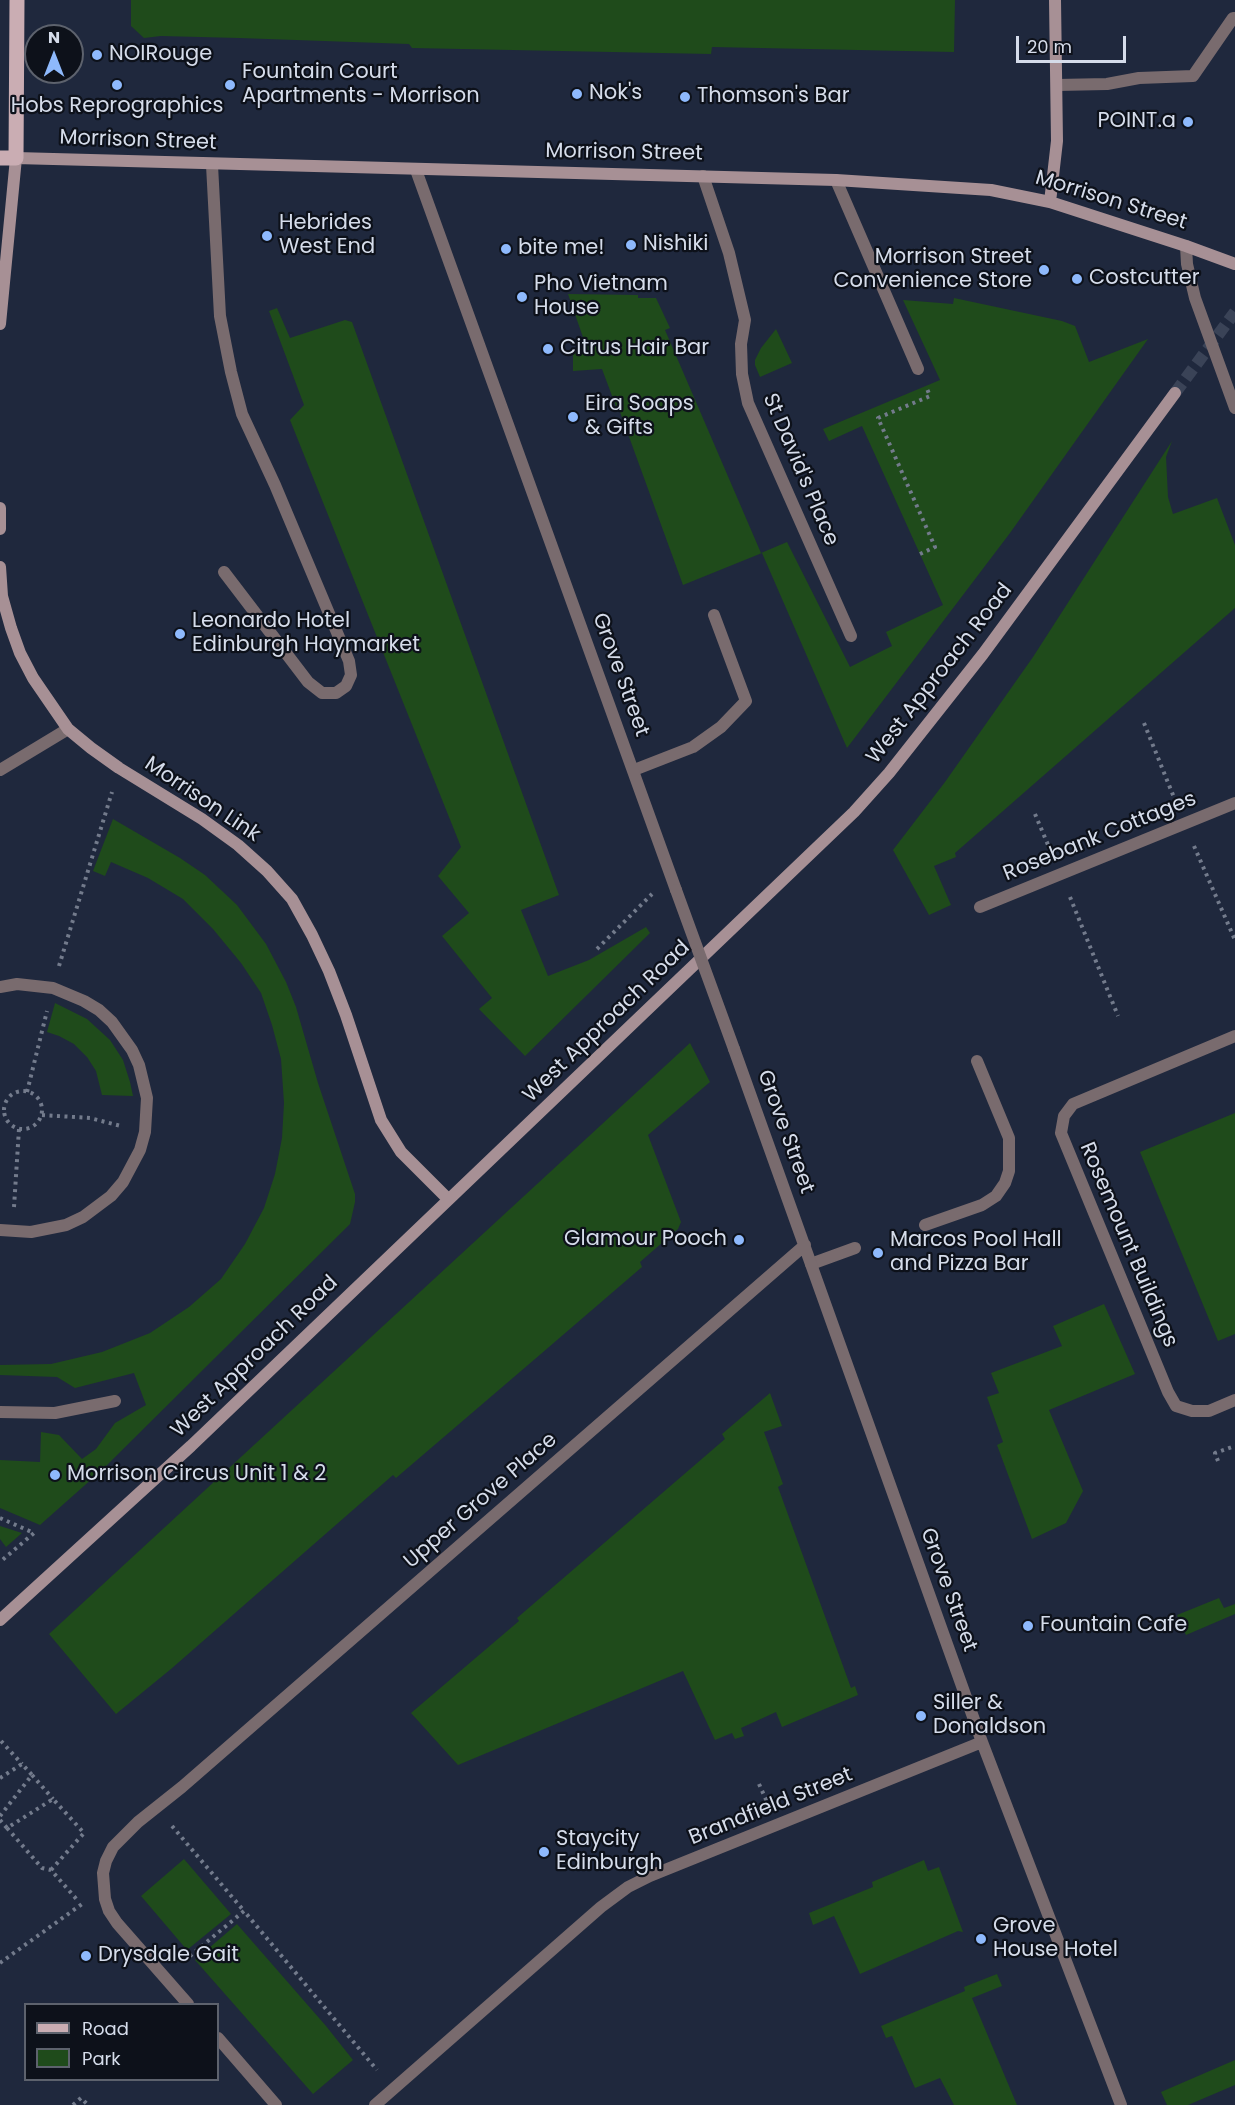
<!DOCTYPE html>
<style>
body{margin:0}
#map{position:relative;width:1235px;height:2105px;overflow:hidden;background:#1f283d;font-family:Poppins,sans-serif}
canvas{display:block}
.legend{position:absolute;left:24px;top:2003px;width:195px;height:78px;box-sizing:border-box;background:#0d111a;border:2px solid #5d626d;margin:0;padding:8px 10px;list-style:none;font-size:18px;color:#d5dcea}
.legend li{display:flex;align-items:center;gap:12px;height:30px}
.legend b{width:30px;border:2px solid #5d626d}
.north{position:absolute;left:24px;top:24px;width:60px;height:60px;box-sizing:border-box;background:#0d111a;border:2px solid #5d626d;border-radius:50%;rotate:0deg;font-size:16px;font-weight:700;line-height:24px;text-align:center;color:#d5dcea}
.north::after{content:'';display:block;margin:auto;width:21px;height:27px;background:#8eb9fc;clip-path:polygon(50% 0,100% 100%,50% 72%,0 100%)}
.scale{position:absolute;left:1016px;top:36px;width:110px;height:27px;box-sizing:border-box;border:3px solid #d5dcea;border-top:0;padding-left:8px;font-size:18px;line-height:21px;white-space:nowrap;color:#d5dcea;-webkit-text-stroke:4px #0d111a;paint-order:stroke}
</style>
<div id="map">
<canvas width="1235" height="2105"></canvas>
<ul class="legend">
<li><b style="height:8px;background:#caadb3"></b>Road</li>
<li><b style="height:16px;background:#1f4b1b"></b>Park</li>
</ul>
<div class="north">N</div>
<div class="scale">20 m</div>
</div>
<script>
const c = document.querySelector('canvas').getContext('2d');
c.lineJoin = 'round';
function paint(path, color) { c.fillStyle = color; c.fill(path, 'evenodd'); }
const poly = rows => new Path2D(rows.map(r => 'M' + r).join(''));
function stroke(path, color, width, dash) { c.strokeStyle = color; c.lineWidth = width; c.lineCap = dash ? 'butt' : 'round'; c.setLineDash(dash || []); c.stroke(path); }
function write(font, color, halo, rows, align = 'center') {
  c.font = font + ' Poppins,sans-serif'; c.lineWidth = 4.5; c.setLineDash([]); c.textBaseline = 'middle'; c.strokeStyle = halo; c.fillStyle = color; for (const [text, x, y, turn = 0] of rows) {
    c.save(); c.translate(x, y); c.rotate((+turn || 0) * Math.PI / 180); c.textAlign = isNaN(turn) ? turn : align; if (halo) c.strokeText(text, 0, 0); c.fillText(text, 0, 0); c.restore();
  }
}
paint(poly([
 [131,0,955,0,954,52,712,47,711,54,412,48,409,44,239,38,161,36,144,38,131,26],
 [568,294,638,295,638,298,656,298,670,328,665,330,761,553,787,542,850,667,892,646,886,632,943,605,862,426,829,441,823,429,940,380,903,300,953,304,954,298,1062,321,1075,326,1089,362,1148,339,1010,533,847,748,762,553,683,585,620,412,618,412,602,369,573,371,573,351,586,346],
 [277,308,290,338,345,320,352,322,559,895,521,910,548,976,589,960,646,927,650,933,525,1056,479,1009,492,998,442,936,469,913,438,876,461,847,290,420,304,405,269,311],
 [776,329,792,363,760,377,755,365,755,360,761,348],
 [1172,441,1166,457,1168,497,1173,514,1217,498,1235,545,1235,608,955,853,956,857,934,866,951,905,929,915,893,850,945,782,1033,657],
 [113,819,180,858,205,875,237,905,266,944,286,982,296,1007,318,1083,355,1194,355,1202,350,1224,102,1470,40,1525,0,1508,0,1460,40,1462,41,1432,59,1435,82,1459,96,1449,115,1423,146,1405,134,1373,75,1388,57,1377,0,1375,0,1365,51,1364,102,1352,150,1333,189,1307,221,1279,245,1244,264,1208,275,1174,282,1138,284,1103,281,1059,272,1025,261,993,241,963,213,929,183,899,148,878,111,862,105,876,93,871],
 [55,1003,87,1019,110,1040,123,1060,130,1082,133,1096,102,1095,96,1071,87,1057,74,1044,59,1036,47,1032],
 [690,1043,710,1082,648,1135,681,1222,678,1229,640,1262,642,1267,542,1353,396,1478,393,1475,171,1669,116,1714,49,1634],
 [1235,1113,1235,1334,1218,1341,1140,1152],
 [1104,1304,1135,1374,1049,1410,1083,1491,1066,1523,1032,1539,997,1445,1003,1442,987,1397,999,1393,991,1373,1062,1346,1053,1326],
 [770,1393,782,1426,764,1432,783,1484,778,1487,851,1688,855,1686,858,1695,782,1727,776,1712,741,1728,744,1736,735,1739,732,1733,715,1740,683,1671,458,1765,411,1713,519,1621,517,1618,725,1439,722,1434],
 [0,1526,22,1533,6,1547,0,1539],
 [1219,1598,1224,1608,1235,1604,1235,1614,1186,1635,1177,1615],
 [184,1859,231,1914,187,1950,141,1896],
 [924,1860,928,1871,939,1867,963,1932,958,1931,860,1974,834,1916,813,1925,809,1913,873,1887,872,1882],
 [237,1924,326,2026,353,2060,313,2094,195,1960],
 [997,1974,1002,1986,972,1998,1017,2105,954,2105,940,2078,915,2088,892,2036,886,2038,881,2026,965,1991,964,1987],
 [1235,2060,1235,2085,1188,2105,1167,2105,1161,2092]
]), '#1f4b1b');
stroke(poly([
 [1175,393,1235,312]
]), '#3a4357', 12, [12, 6]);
stroke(poly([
 [920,554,935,547,878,418,930,396,927,389],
 [1144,723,1175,800],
 [1035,814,1051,852],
 [1194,846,1235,940],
 [1070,897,1118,1016],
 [597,949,652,894],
 [59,966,112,792],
 '4 1110a19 19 0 1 1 38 0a19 19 0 1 1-38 0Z',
 [27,1092,47,1011],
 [42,1115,90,1118,121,1126],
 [14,1207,19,1129],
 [1218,1461,1215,1453,1235,1446],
 [0,1518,34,1533,0,1562],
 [1,1741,22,1764],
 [32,1775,53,1799],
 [0,1778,22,1764,32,1775,0,1816],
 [759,1784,768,1804],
 [0,1820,7,1828,53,1799,84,1833,51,1870],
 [172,1826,244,1911],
 [7,1828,42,1868,51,1870,79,1902],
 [184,1961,244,1911,377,2070],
 [0,1963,82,1904],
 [73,2105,81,2098,88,2105]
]), '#737b8c', 4, [3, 4.5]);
stroke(poly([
 [1057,85,1107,84,1139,78,1193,76,1233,18,1235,18],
 [212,165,220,316,231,372,242,414,275,485,349,661,351,675,346,686,336,693,322,693,308,682,224,572],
 [634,770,693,747,721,727,746,701,714,615],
 [925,1225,982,1205,996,1196,1005,1183,1009,1171,1009,1138,977,1061],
 [811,1264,855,1248]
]), '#796b6e', 12);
stroke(poly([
 [416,170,676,890],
 [703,176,729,253,745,320,741,344,742,374,748,403,851,636],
 [836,180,918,369],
 [1186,246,1187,264,1195,298,1235,408],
 [0,770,68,729],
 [980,907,1235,803],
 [0,987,17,984,53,988,84,1001,99,1010,112,1022,132,1050,139,1065,147,1098,145,1132,140,1150,123,1182,111,1196,83,1217,66,1225,31,1232,0,1230],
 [1235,1036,1073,1104,1064,1116,1061,1133,1168,1392,1176,1406,1192,1411,1209,1411,1235,1400],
 [734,1049,982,1742,1121,2105],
 [0,1412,55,1413,115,1401],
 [188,2004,117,1923,109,1911,105,1899,103,1873,106,1861,113,1847,138,1822,182,1787,805,1245],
 [218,2038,276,2105],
 [375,2105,601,1907,628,1887,650,1876,982,1742]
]), '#796b6e', 12);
stroke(poly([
 [1050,202,1057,141,1055,0],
 [0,324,16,158,836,180,991,190,1050,202,1186,246,1235,264],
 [0,508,0,529],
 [0,567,2,596,11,628,20,653,33,678,68,729,91,748,119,768,202,819,238,845,267,871,292,899,312,935,329,971,346,1015,381,1120,401,1152,448,1199],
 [0,1620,191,1446,854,812,889,773,983,654,1175,393]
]), '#a79095', 12);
stroke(poly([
 [0,158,16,158,17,0]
]), '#caadb3', 15);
stroke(poly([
 [676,890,734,1049]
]), '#796b6e', 12);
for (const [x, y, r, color] of [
 [97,55,6,"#8eb9fc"],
 [117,85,6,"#8eb9fc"],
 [230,85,6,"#8eb9fc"],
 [577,94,6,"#8eb9fc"],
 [685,97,6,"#8eb9fc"],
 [1188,122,6,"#8eb9fc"],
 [267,236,6,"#8eb9fc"],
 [631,245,6,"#8eb9fc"],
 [506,249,6,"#8eb9fc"],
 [1044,270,6,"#8eb9fc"],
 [1077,279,6,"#8eb9fc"],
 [522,297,6,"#8eb9fc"],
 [548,349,6,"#8eb9fc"],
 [573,417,6,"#8eb9fc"],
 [180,634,6,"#8eb9fc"],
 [739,1240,6,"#8eb9fc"],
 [878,1253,6,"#8eb9fc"],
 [55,1475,6,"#8eb9fc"],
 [1028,1626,6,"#8eb9fc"],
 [921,1716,6,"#8eb9fc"],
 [544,1852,6,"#8eb9fc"],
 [981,1939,6,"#8eb9fc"],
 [86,1956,6,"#8eb9fc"]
]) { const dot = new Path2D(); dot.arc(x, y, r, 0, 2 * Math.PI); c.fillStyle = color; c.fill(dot); stroke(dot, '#0d111a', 2); }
write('21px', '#d5dcea', '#0d111a', [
 ["NOIRouge",109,55],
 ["Fountain Court",242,73],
 ["Apartments - Morrison",242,97],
 ["Nok's",589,94],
 ["Thomson's Bar",697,97],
 ["Hobs Reprographics",117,107,"center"],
 ["POINT.a",1176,122,"right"],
 ["Hebrides",279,224],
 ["West End",279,248],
 ["Nishiki",643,245],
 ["bite me!",518,249],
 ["Morrison Street",1032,258,"right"],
 ["Convenience Store",1032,282,"right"],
 ["Costcutter",1089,279],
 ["Pho Vietnam",534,285],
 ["House",534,309],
 ["Citrus Hair Bar",560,349],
 ["Eira Soaps",585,405],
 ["& Gifts",585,429],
 ["Leonardo Hotel",192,622],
 ["Edinburgh Haymarket",192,646],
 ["Glamour Pooch",727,1240,"right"],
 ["Marcos Pool Hall",890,1241],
 ["and Pizza Bar",890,1265],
 ["Morrison Circus Unit 1 & 2",67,1475],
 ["Fountain Cafe",1040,1626],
 ["Siller &",933,1704],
 ["Donaldson",933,1728],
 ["Staycity",556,1840],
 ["Edinburgh",556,1864],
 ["Grove",993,1927],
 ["House Hotel",993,1951],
 ["Drysdale Gait",98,1956]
], 'left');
write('21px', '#d5dcea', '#0d111a', [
 ["Morrison Street",138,141,2],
 ["Morrison Street",624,153,1],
 ["Morrison Street",1111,201,17],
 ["St David's Place",800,470,67],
 ["West Approach Road",940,674,-52],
 ["Grove Street",620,675,70],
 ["Morrison Link",202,800,34],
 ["Rosebank Cottages",1100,837,-22],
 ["West Approach Road",607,1022,-44],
 ["Grove Street",785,1132,70],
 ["Rosemount Buildings",1128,1245,67],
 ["West Approach Road",255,1357,-44],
 ["Upper Grove Place",481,1501,-41],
 ["Grove Street",948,1590,70],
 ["Brandfield Street",771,1807,-22]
]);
</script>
